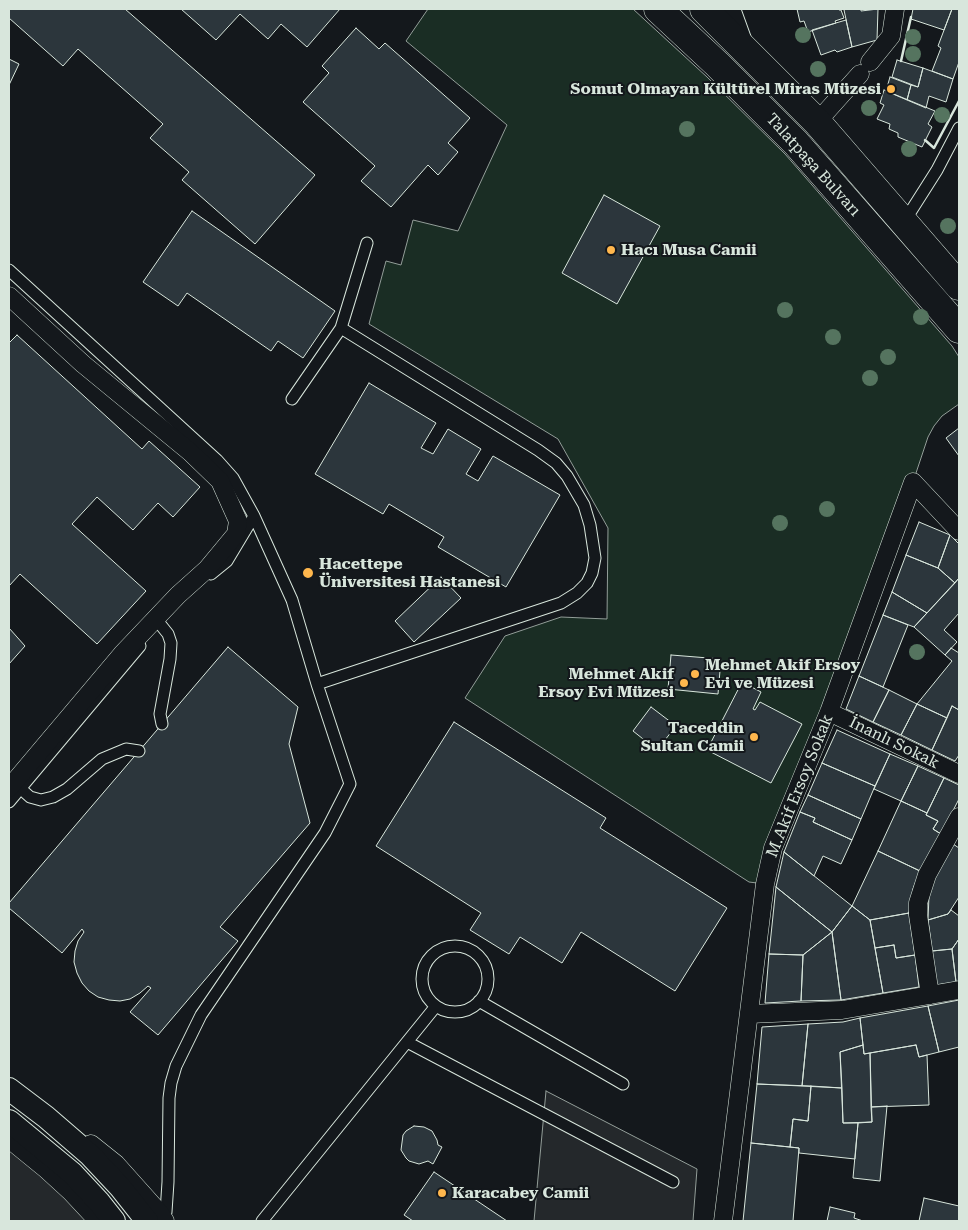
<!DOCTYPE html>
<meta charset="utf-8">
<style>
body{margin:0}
#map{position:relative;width:968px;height:1230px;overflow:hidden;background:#14181c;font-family:"Roboto Serif",serif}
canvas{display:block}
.frame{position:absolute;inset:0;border:10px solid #d8e6dc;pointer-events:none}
</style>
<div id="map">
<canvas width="968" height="1230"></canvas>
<div class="frame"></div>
</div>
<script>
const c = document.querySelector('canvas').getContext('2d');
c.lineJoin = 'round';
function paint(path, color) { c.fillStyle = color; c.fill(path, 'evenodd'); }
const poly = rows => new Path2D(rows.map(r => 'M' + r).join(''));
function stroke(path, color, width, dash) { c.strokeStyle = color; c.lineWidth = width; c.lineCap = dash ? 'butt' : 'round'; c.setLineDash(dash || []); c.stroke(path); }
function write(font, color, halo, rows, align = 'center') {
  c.font = font + ' "Roboto Serif",serif'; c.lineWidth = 4; c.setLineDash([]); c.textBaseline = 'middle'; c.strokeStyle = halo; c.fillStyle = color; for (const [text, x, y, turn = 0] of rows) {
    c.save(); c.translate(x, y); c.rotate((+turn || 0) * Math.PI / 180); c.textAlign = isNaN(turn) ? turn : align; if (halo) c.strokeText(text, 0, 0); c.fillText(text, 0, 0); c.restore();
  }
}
const green = poly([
 [428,9,633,9,707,77,785,154,952,346,959,357,959,404,942,416,934,426,928,437,913,482,765,884,749,882,465,698,505,636,561,617,607,619,608,528,558,439,369,324,386,261,401,265,413,220,458,231,507,125,406,41,428,9]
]);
paint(green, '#1a2d24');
stroke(green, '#939e99', 1);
const parking = poly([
 [546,1091,697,1169,693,1221,534,1221,546,1091],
 [9,1121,114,1221,9,1221,9,1121]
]);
paint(parking, '#24282b');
stroke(parking, '#939e99', 1);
const building = poly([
 [9,9,125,9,315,175,255,244,182,180,189,172,150,138,163,124,78,49,63,66,9,18,9,9],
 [181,9,340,9,307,47,281,24,268,39,240,14,216,40,181,9],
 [797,9,838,9,839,10,841,10,844,18,835,21,836,23,808,32,804,21,800,22,797,9],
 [846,9,861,9,861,11,878,9,877,40,852,47,844,10,846,9],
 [913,9,952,9,944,30,911,19,913,9],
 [952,9,959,9,959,62,953,79,932,71,941,48,938,46,952,9],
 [846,20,852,47,837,52,835,50,821,55,812,30,846,20],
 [356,28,379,49,385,43,470,118,448,143,458,152,438,175,428,165,391,207,361,181,375,166,303,102,329,73,322,66,356,28],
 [9,59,19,64,9,85,9,59],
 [897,60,923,68,918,87,892,77,897,60],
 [923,68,953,79,946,102,929,96,926,108,907,100,911,85,918,87,923,68],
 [890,77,911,85,907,100,886,91,890,77],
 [884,90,935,111,928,124,932,127,922,147,898,137,898,133,889,129,890,124,877,119,884,105,880,103,884,90],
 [604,195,660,226,617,304,562,273,604,195],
 [192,211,335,311,303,358,278,341,271,351,187,293,178,306,143,282,192,211],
 [17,335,142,449,149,441,200,487,173,517,158,503,133,530,97,497,72,524,146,591,97,644,20,574,9,586,9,341,10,342,17,335],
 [369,383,436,423,421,448,433,454,448,429,481,449,466,474,478,481,493,456,560,495,506,587,438,547,444,537,389,504,383,514,315,474,369,383],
 [959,428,959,456,946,438,959,428],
 [919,522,950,535,938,568,906,555,919,522],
 [950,535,959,544,959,578,955,583,938,568,950,535],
 [906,555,938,568,955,583,927,613,892,592,906,555],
 [441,577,461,598,414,642,395,621,441,577],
 [959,578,959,613,944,630,957,642,945,655,914,627,959,578],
 [892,592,927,613,914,627,883,615,892,592],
 [883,615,908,625,883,687,859,676,883,615],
 [9,628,25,646,9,664,9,628],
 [228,647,298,707,289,744,310,823,220,927,238,941,158,1035,130,1012,151,988,148,986,140,993,130,999,120,1001,109,1000,98,997,89,991,82,983,77,973,74,962,75,951,78,941,84,932,82,929,62,953,9,908,9,903,228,647],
 [951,648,959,653,959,710,952,706,947,718,917,704,952,661,945,655,951,648],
 [671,655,721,659,718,694,668,689,671,655],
 [859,676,889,690,873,722,846,709,859,676],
 [742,682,761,692,753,709,755,710,760,702,802,724,771,783,707,750,742,682],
 [889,690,917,704,901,735,873,722,889,690],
 [917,704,947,718,932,750,901,735,917,704],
 [952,706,959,710,959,755,955,761,932,750,952,706],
 [651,707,676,726,657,750,633,731,651,707],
 [454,722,606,818,600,828,727,908,675,991,581,932,562,963,520,937,509,954,470,930,481,913,376,846,454,722],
 [837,730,890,754,875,786,822,763,837,730],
 [890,754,918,766,901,801,874,789,890,754],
 [822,763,875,786,861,819,808,795,822,763],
 [918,766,944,778,927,813,901,801,918,766],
 [944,778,959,785,959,799,941,834,933,829,938,821,926,815,944,778],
 [808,795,861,819,852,840,813,822,815,818,800,812,808,795],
 [901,801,927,813,926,815,938,821,933,829,941,834,920,871,878,851,901,801],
 [800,812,815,818,813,822,852,840,841,864,823,856,814,876,784,852,800,812],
 [953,844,959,848,959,897,948,914,928,920,929,895,934,878,953,844],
 [878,851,920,871,913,889,909,913,870,920,852,906,878,851],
 [784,852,852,906,832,932,776,887,784,852],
 [776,887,832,932,803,955,769,954,776,887],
 [852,906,870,920,883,993,841,1000,832,932,852,906],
 [951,910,959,916,959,939,952,949,932,951,928,920,948,914,951,910],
 [909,913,915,955,896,958,894,945,875,948,870,920,909,913],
 [832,932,841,1000,801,1001,803,955,832,932],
 [959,939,959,981,956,982,952,949,959,939],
 [894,945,896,958,915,955,919,987,883,993,875,948,894,945],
 [952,949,956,982,937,985,932,951,952,949],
 [769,954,803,955,801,1001,765,1003,769,954],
 [959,1000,959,1047,939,1052,928,1006,959,1000],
 [928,1006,939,1052,919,1057,916,1045,864,1054,860,1018,928,1006],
 [860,1018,863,1045,840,1052,842,1088,802,1086,808,1024,843,1022,860,1018],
 [808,1024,802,1086,757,1084,762,1027,808,1024],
 [863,1045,864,1054,870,1053,872,1122,843,1123,840,1052,863,1045],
 [916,1045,919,1057,927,1055,929,1105,871,1107,870,1053,916,1045],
 [757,1084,811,1086,808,1121,793,1119,790,1147,751,1143,757,1084],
 [811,1086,842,1088,843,1123,858,1123,855,1159,799,1153,799,1148,790,1147,793,1119,808,1121,811,1086],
 [887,1106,880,1181,853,1178,858,1123,872,1122,871,1107,887,1106],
 [414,1126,424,1127,432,1131,437,1140,438,1145,442,1147,433,1164,428,1161,419,1164,409,1161,406,1158,401,1150,403,1135,406,1131,414,1126],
 [751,1143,799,1148,793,1221,743,1221,751,1143],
 [434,1172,507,1221,413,1221,404,1215,434,1172],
 [924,1198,959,1206,959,1221,919,1221,924,1198],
 [830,1207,855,1213,854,1218,863,1221,827,1221,830,1207]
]);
paint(building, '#2c363c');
stroke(building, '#d8e6dc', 1);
const service = poly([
 [904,222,937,170,959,128],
 [9,270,217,460,233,478,254,516,292,600,317,684,350,784,325,833,201,1015,176,1066,171,1083,169,1098,168,1182,166,1212,162,1221],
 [292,399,341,328],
 [211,574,227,561,254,516],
 [160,624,168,634,171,643,170,659,160,714,162,724],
 [317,684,561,603,577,593,587,583,592,573,595,558,590,525,584,505,567,476,556,463,538,450,341,328,367,243],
 [20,788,30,797,41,800,53,797,67,789,102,759,126,749,139,751],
 [9,802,140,646],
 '422 979a33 33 0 1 1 66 0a33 33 0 1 1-66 0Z',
 [479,1001,623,1084],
 [407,1042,673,1182],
 [262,1221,436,1006]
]);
const pedestrian = poly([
 [870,62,891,36,895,9],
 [817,122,860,74],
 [9,296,83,364,190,452,220,481,238,521,236,534,207,569,178,595,122,654,9,788],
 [829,712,959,774],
 [930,995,918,915,918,903,927,875,959,817],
 [749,1014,842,1010,959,990],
 [9,1139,47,1170,71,1192,98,1221],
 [91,1144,116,1164,158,1211,165,1221],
 [723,1221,765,884,773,848,829,712,913,482,959,531]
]);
const minor = poly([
 [729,9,742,45],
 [9,1089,46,1117,90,1155,120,1187,147,1221],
 [9,1121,72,1173,99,1202,114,1221]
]);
const primary = poly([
 [658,9,718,65,796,143,959,329],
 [704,9,817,122,959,286]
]);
stroke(service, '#d8e6dc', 13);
stroke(pedestrian, '#d8e6dc', 19);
stroke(minor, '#d8e6dc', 24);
stroke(primary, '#d8e6dc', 29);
stroke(service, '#14181c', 11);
stroke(pedestrian, '#14181c', 18);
stroke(minor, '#14181c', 22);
stroke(primary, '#14181c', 28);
stroke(poly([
 [901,61,911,17],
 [925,140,934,148,959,101]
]), '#d8e6dc', 2.5);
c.fillStyle = '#55745f';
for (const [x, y] of [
 [803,35],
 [913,37],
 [913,54],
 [818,69],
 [869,108],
 [942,115],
 [687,129],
 [909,149],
 [948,226],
 [785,310],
 [921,317],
 [833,337],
 [888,357],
 [870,378],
 [827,509],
 [780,523],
 [917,652]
]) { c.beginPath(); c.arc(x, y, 8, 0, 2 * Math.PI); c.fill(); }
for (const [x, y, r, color] of [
 [891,89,5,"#ffb74d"],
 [611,250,5,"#ffb74d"],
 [308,573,6,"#ffb74d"],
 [695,674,5,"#ffb74d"],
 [684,683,5,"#ffb74d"],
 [754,737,5,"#ffb74d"],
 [442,1193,5,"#ffb74d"]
]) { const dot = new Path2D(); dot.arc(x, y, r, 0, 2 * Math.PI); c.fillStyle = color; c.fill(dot); stroke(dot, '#14181c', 2); }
write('bold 16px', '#d8e6dc', '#14181c', [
 ["Somut Olmayan Kültürel Miras Müzesi",881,89,"right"],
 ["Hacı Musa Camii",621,250],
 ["Hacettepe",319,564],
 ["Üniversitesi Hastanesi",319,582],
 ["Mehmet Akif Ersoy",705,665],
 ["Evi ve Müzesi",705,683],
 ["Mehmet Akif",674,674,"right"],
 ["Ersoy Evi Müzesi",674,692,"right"],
 ["Taceddin",744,728,"right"],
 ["Sultan Camii",744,746,"right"],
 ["Karacabey Camii",452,1193]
], 'left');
write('16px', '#d8e6dc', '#14181c', [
 ["Talatpaşa Bulvarı",813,165,48],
 ["İnanlı Sokak",894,743,26],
 ["M.Akif Ersoy Sokak",800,786,-68]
]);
</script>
